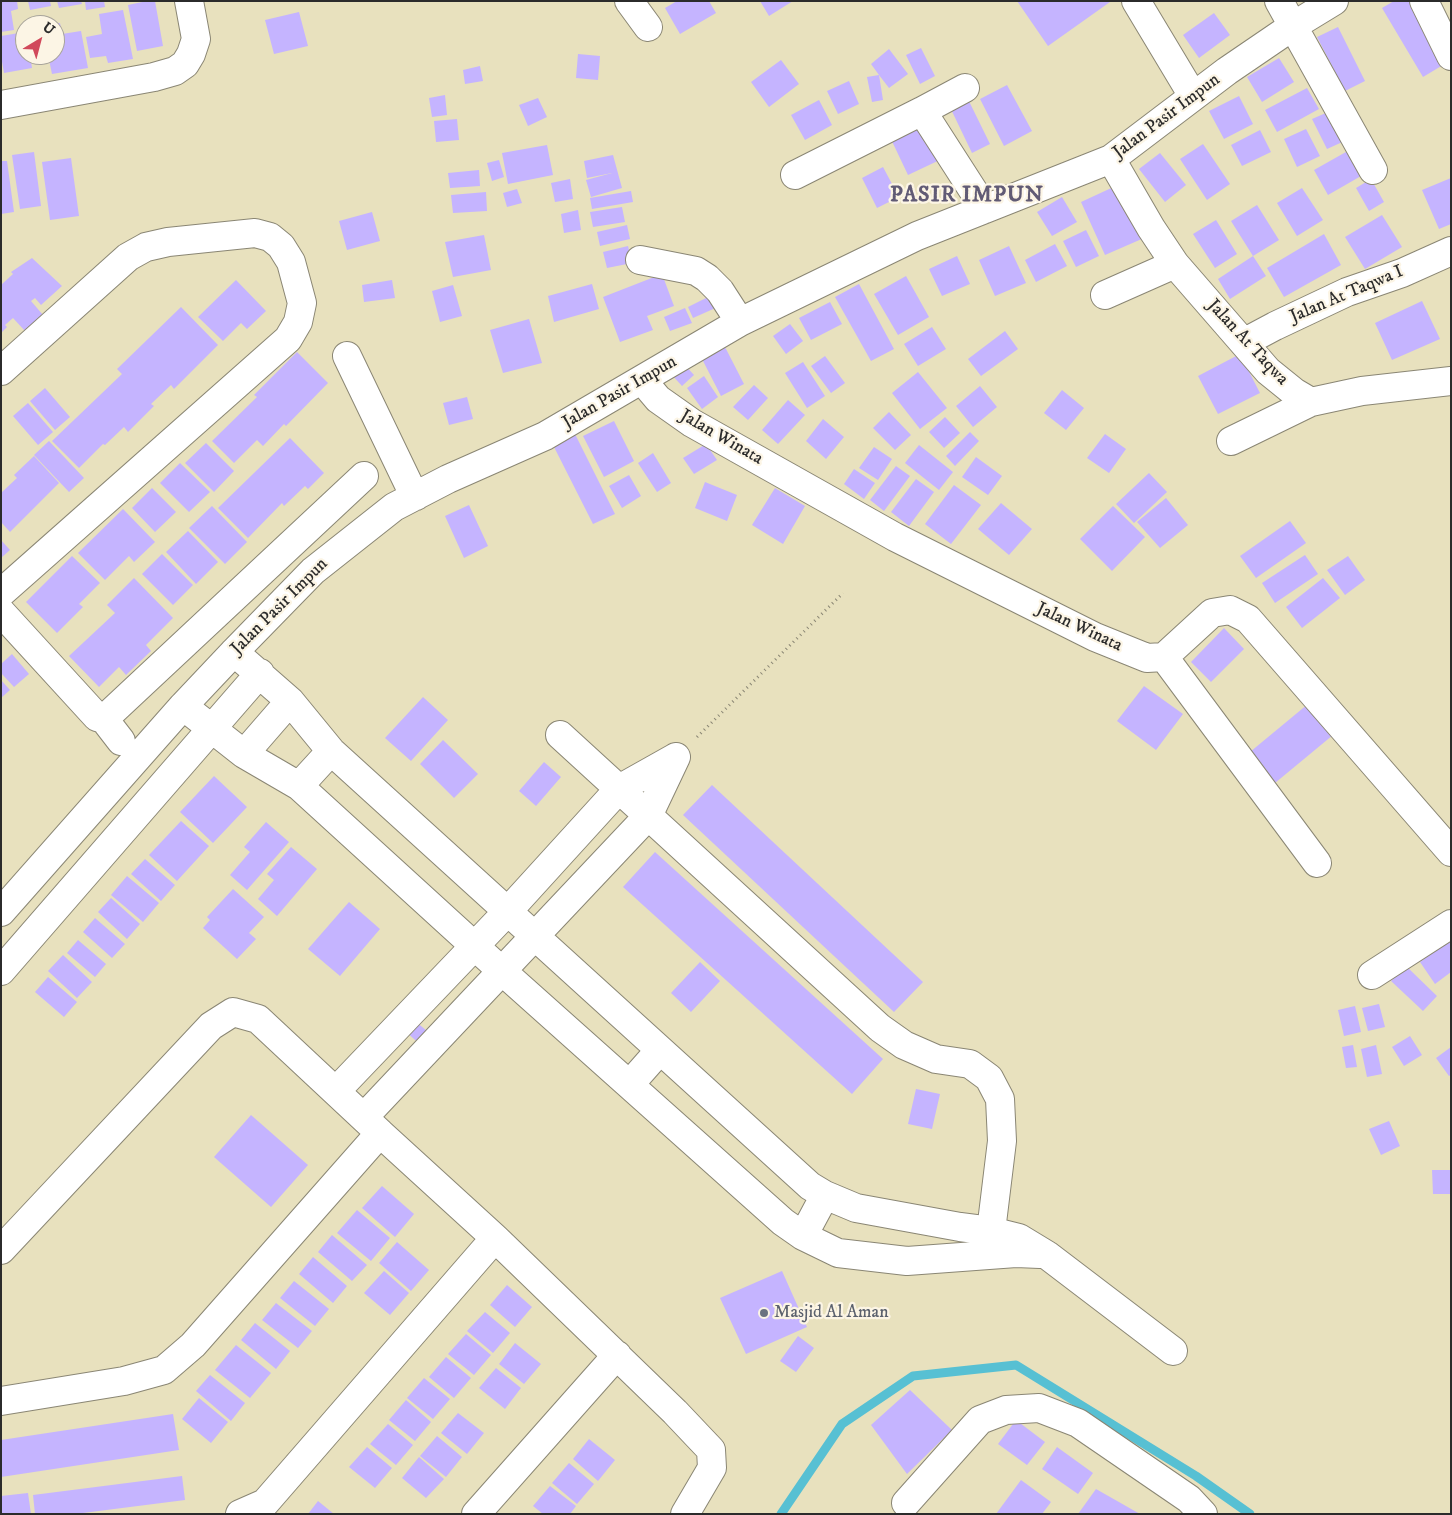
<!DOCTYPE html>
<style>
body{margin:0}
#map{position:relative;width:1452px;height:1515px;overflow:hidden;background:#e8e1be;font-family:"IM FELL DW Pica",serif}
canvas{display:block}
.frame{position:absolute;inset:0;border:2px solid #2b2b2b;pointer-events:none}
.north{position:absolute;left:15px;top:15px;width:50px;height:50px;box-sizing:border-box;background:#fcf5e5;border:1px solid #a8a49b;border-radius:50%;rotate:37deg;font-size:14px;font-weight:700;line-height:20px;text-align:center;color:#2b2b2b}
.north::after{content:'';display:block;margin:auto;width:18px;height:22px;background:#d1495b;clip-path:polygon(50% 0,100% 100%,50% 72%,0 100%)}
</style>
<div id="map">
<canvas width="1452" height="1515"></canvas>
<div class="frame"></div>
<div class="north">U</div>
</div>
<script>
const c = document.querySelector('canvas').getContext('2d');
c.lineJoin = 'round';
const poly = rows => new Path2D(rows.map(r => 'M' + r).join(''));
function stroke(path, color, width, dash) { c.strokeStyle = color; c.lineWidth = width; c.lineCap = dash ? 'butt' : 'round'; c.setLineDash(dash || []); c.stroke(path); }
function paint(path, color) { c.fillStyle = color; c.fill(path, 'evenodd'); }
function write(font, color, halo, rows, align = 'center') {
  c.font = font + ' "IM FELL DW Pica",serif'; c.lineWidth = 4.5; c.setLineDash([]); c.textBaseline = 'middle'; c.strokeStyle = halo; c.fillStyle = color; for (const [text, x, y, turn = 0] of rows) {
    c.save(); c.translate(x, y); c.rotate((+turn || 0) * Math.PI / 180); c.textAlign = isNaN(turn) ? turn : align; if (halo) c.strokeText(text, 0, 0); c.fillText(text, 0, 0); c.restore();
  }
}
stroke(poly([
 [781,1514,842,1424,913,1376,1016,1365,1196,1476,1250,1514]
]), '#57c0d3', 9);
paint(poly([
 [1,1,17,1,18,9,11,11,14,30,1,32],
 [28,1,50,1,51,6,30,10],
 [57,1,81,1,82,4,59,8],
 [85,1,104,1,105,7,86,10],
 [147,1,155,1,163,46,137,51,128,5],
 [677,1,709,1,716,13,680,34,665,8],
 [760,1,793,1,769,16],
 [1017,1,1109,1,1110,2,1048,46],
 [1394,1,1412,1,1448,62,1423,77,1382,8],
 [123,10,133,59,108,63,106,56,90,58,86,37,102,34,99,14],
 [299,12,308,46,274,54,265,20],
 [1214,13,1230,35,1199,58,1183,35],
 [60,23,62,34,81,31,88,68,52,74,48,55,55,55,55,24],
 [1338,27,1365,81,1345,91,1317,37],
 [25,32,25,55,30,55,32,68,4,73,1,56,1,36],
 [921,48,935,76,920,84,906,55],
 [889,49,908,74,889,88,879,75,883,100,872,102,867,77,879,75,871,64],
 [578,54,600,56,598,80,576,78],
 [1279,58,1294,82,1262,102,1247,77],
 [781,60,799,84,769,107,751,82],
 [480,66,483,81,465,84,463,70],
 [849,81,859,104,838,114,827,91],
 [1007,85,1032,131,1004,146,980,99],
 [1307,88,1319,109,1277,132,1265,110],
 [965,93,990,144,972,153,947,101],
 [445,95,447,115,432,117,429,98],
 [1239,96,1253,124,1224,139,1209,111],
 [538,98,547,117,528,126,519,105],
 [819,100,832,125,805,140,791,115],
 [1335,109,1349,139,1327,149,1312,119],
 [924,118,944,158,908,175,889,135],
 [457,119,459,140,436,142,434,121],
 [1306,129,1320,156,1297,167,1284,139],
 [1260,130,1271,152,1242,166,1231,145],
 [1203,144,1230,184,1207,200,1180,159],
 [547,145,553,175,508,184,502,153],
 [1353,148,1368,172,1328,195,1314,170],
 [34,152,41,206,20,209,12,155],
 [1160,153,1186,185,1165,202,1139,169],
 [613,155,622,188,591,197,586,180,612,173,587,178,584,161],
 [71,158,79,216,50,220,42,162],
 [499,160,504,177,492,181,487,163],
 [1,161,7,161,14,212,1,214],
 [883,167,899,197,877,208,862,178],
 [479,170,480,186,450,188,448,173],
 [1451,178,1451,224,1439,229,1422,190],
 [570,179,573,199,555,202,551,183],
 [1371,179,1384,202,1369,211,1356,188],
 [1120,184,1144,238,1105,255,1081,202],
 [1302,188,1323,220,1297,236,1277,203],
 [517,189,522,203,507,207,503,193],
 [631,191,633,202,592,209,590,198],
 [486,192,487,211,453,213,451,195],
 [1062,197,1077,222,1052,236,1037,212],
 [1257,205,1279,240,1253,256,1231,221],
 [622,207,625,222,593,227,590,212],
 [578,210,581,230,564,233,561,214],
 [372,212,380,241,347,250,339,221],
 [1382,215,1402,247,1365,269,1345,237],
 [1216,220,1237,254,1215,268,1193,234],
 [627,225,630,239,600,246,597,232],
 [1086,230,1099,256,1076,267,1063,241],
 [1324,234,1341,265,1284,297,1267,268],
 [484,235,491,270,453,277,445,242],
 [1055,244,1067,266,1036,282,1025,260],
 [628,246,632,263,607,268,603,252],
 [1009,246,1026,283,995,296,979,260],
 [957,256,970,284,942,296,929,269],
 [1253,256,1266,276,1230,299,1218,279],
 [32,258,62,286,41,305,35,298,31,301,43,315,25,331,13,318,5,325,7,327,1,333,1,285,13,274,11,272],
 [662,274,674,306,647,316,653,330,620,342,603,297],
 [906,276,929,317,898,335,874,294],
 [236,280,266,311,247,329,241,323,223,341,198,317],
 [392,280,395,298,364,302,362,285],
 [592,284,599,309,554,322,548,296],
 [859,284,894,349,871,361,835,297],
 [453,285,462,316,440,322,432,291],
 [714,294,720,306,693,318,688,307],
 [1422,301,1440,339,1392,360,1375,323],
 [830,302,842,324,811,340,799,318],
 [181,307,218,345,174,389,171,385,151,404,154,406,128,432,124,427,105,445,103,444,79,468,52,441,122,374,117,369],
 [685,308,692,323,670,331,664,317],
 [529,319,542,363,503,373,490,330],
 [790,324,803,341,786,354,773,336],
 [932,327,946,349,918,366,904,344],
 [1005,331,1018,349,981,376,968,359],
 [725,347,744,384,721,396,702,359],
 [297,352,328,383,286,426,284,424,263,446,257,440,234,463,212,441,257,397,254,395],
 [1240,354,1260,393,1218,414,1198,376],
 [825,356,845,383,831,393,811,366],
 [803,362,825,396,807,408,785,373],
 [683,363,694,375,682,386,671,374],
 [918,372,947,408,920,429,892,393],
 [704,376,718,397,702,409,687,388],
 [754,385,768,398,748,420,733,407],
 [980,386,997,407,973,427,956,406],
 [45,388,70,417,55,430,30,401],
 [1062,390,1084,408,1066,430,1044,413],
 [467,397,473,419,449,425,443,403],
 [788,400,805,415,778,444,762,430],
 [28,403,53,432,38,445,13,416],
 [889,412,911,435,895,450,873,428],
 [945,417,960,433,944,448,929,432],
 [823,419,844,437,826,459,806,441],
 [614,421,634,461,604,477,583,436],
 [573,430,615,514,593,524,551,441],
 [970,432,979,441,955,466,946,456],
 [1105,434,1126,449,1109,473,1087,458],
 [290,438,324,473,308,489,305,486,284,506,282,503,248,538,218,508],
 [49,441,84,478,69,492,34,455],
 [206,443,234,471,214,492,185,463],
 [706,444,717,460,694,474,683,458],
 [919,445,953,472,939,490,905,463],
 [874,447,892,459,878,480,859,468],
 [653,453,671,483,657,492,638,463],
 [34,456,59,483,10,532,1,522,1,493,17,478,14,475],
 [976,457,1002,476,988,495,962,477],
 [180,463,210,492,189,512,160,483],
 [896,466,910,476,884,511,870,500],
 [854,469,875,483,864,499,844,484],
 [1149,473,1167,492,1134,523,1116,504],
 [629,475,641,496,622,508,609,486],
 [916,479,934,492,909,526,891,512],
 [705,482,737,495,727,521,695,508],
 [954,485,981,505,951,544,925,524],
 [152,488,176,512,155,532,132,508],
 [775,488,805,506,783,544,752,525],
 [1166,498,1188,525,1160,548,1137,522],
 [1001,503,1032,529,1009,555,978,529],
 [469,505,488,546,464,558,445,516],
 [212,506,247,542,225,564,189,528],
 [1113,506,1145,537,1112,571,1080,539],
 [123,509,155,542,134,562,129,556,105,580,78,553],
 [1290,521,1306,543,1256,578,1240,556],
 [188,531,218,562,196,584,166,552],
 [1,540,10,550,1,558],
 [162,554,193,585,173,605,142,574],
 [1305,555,1318,574,1275,603,1262,583],
 [72,556,100,583,79,604,83,607,57,633,26,602],
 [1348,556,1365,580,1345,595,1327,570],
 [134,578,173,618,146,645,151,651,126,675,119,667,99,687,69,656,115,613,107,605],
 [1323,578,1340,598,1302,628,1286,607],
 [1224,628,1244,649,1211,682,1191,662],
 [12,654,29,674,14,687,1,673,1,664],
 [1,680,10,690,1,698],
 [1144,686,1183,714,1156,750,1117,721],
 [423,697,448,720,411,761,385,738],
 [1308,704,1333,735,1275,783,1250,752],
 [443,740,478,774,454,798,420,764],
 [544,762,561,777,536,806,519,791],
 [214,776,247,807,213,843,180,812],
 [712,785,923,982,894,1012,683,815],
 [181,821,209,846,177,881,149,855],
 [266,822,289,842,247,890,230,875,250,852,244,847],
 [291,847,317,869,277,916,258,899,274,880,267,874],
 [655,852,883,1059,852,1094,623,887],
 [145,859,175,885,161,901,131,874],
 [127,876,159,903,143,922,111,895],
 [233,889,264,917,249,933,256,939,237,959,203,928,210,920,207,917],
 [111,898,140,924,127,939,98,912],
 [349,902,380,929,340,976,308,949],
 [95,918,125,944,112,958,83,932],
 [78,940,106,964,95,977,67,953],
 [1449,941,1451,944,1451,972,1435,984,1420,962],
 [63,955,92,982,77,998,48,971],
 [700,962,720,981,691,1012,671,993],
 [1406,966,1437,996,1423,1011,1391,981],
 [48,977,77,1002,64,1017,35,992],
 [1379,1004,1385,1027,1368,1031,1362,1008],
 [1355,1006,1361,1032,1344,1036,1338,1010],
 [415,1021,433,1036,423,1047,405,1031],
 [1410,1036,1422,1055,1404,1066,1392,1047],
 [1353,1045,1357,1067,1346,1068,1342,1047],
 [1376,1045,1382,1074,1367,1077,1361,1049],
 [1451,1047,1451,1075,1449,1076,1436,1058],
 [916,1089,940,1094,932,1129,908,1124],
 [251,1115,308,1165,271,1207,214,1157],
 [1389,1121,1400,1146,1381,1155,1369,1129],
 [1432,1170,1451,1170,1451,1194,1433,1194],
 [382,1186,414,1214,395,1237,362,1208],
 [357,1210,390,1238,371,1261,337,1233],
 [332,1235,367,1265,352,1281,318,1252],
 [397,1242,429,1270,411,1291,379,1263],
 [313,1257,347,1286,333,1303,299,1274],
 [384,1271,409,1293,390,1315,364,1293],
 [782,1271,807,1327,746,1354,720,1298],
 [294,1281,329,1309,315,1326,280,1298],
 [507,1285,532,1307,515,1327,490,1305],
 [276,1303,312,1331,298,1348,262,1320],
 [485,1312,510,1333,493,1353,467,1331],
 [255,1323,290,1351,276,1369,241,1340],
 [466,1334,491,1355,474,1375,448,1354],
 [798,1336,814,1348,796,1372,780,1361],
 [515,1343,541,1364,524,1384,499,1364],
 [236,1345,271,1373,250,1398,215,1370],
 [446,1357,471,1378,454,1398,429,1377],
 [496,1368,521,1388,505,1409,479,1388],
 [210,1375,245,1403,231,1421,196,1391],
 [424,1378,450,1399,433,1419,407,1398],
 [910,1390,952,1430,907,1474,871,1425],
 [199,1398,228,1422,211,1443,182,1419],
 [406,1400,431,1422,415,1441,389,1420],
 [458,1413,484,1433,467,1454,441,1433],
 [173,1414,179,1450,1,1477,1,1440],
 [1016,1420,1045,1442,1027,1465,998,1444],
 [388,1424,413,1445,396,1465,370,1444],
 [437,1436,462,1457,446,1477,420,1456],
 [589,1439,615,1460,598,1481,573,1459],
 [367,1447,392,1468,375,1488,349,1467],
 [1057,1447,1093,1473,1078,1494,1042,1469],
 [419,1457,444,1479,426,1498,402,1478],
 [569,1463,594,1484,577,1504,552,1483],
 [182,1476,185,1500,75,1514,35,1514,33,1495],
 [1021,1480,1051,1502,1042,1514,996,1514],
 [550,1486,576,1506,570,1514,543,1514,533,1506],
 [1096,1489,1140,1514,1078,1514],
 [28,1493,31,1514,1,1514,1,1496],
 [318,1501,334,1514,308,1514]
]), '#c5b4ff');
const minor = poly([
 [629,1,648,27],
 [1136,1,1193,96],
 [1279,1,1373,170],
 [1424,1,1451,56],
 [1,105,154,77,175,71,185,64,191,54,196,39,189,1],
 [922,111,965,88],
 [1111,159,1151,228,1175,264,1268,371,1294,392,1311,402,1362,391,1451,381],
 [795,175,922,111,985,209],
 [640,260,696,271,707,278,720,291,740,322],
 [1105,295,1175,264],
 [1245,342,1275,326,1347,292,1402,273,1451,251],
 [347,356,410,487,416,496],
 [1,371,128,257,146,247,168,242,255,233,270,237,281,246,291,262,302,303,298,322,288,339,1,593],
 [642,380,658,399,692,423,895,537,1095,637,1147,658,1164,657,1212,613,1230,610,1248,619,1451,852],
 [1231,441,1311,402],
 [1,612,97,717,104,719,121,741],
 [234,652,290,701,331,751,810,1186,825,1195,856,1208,960,1227,991,1231,1019,1238,1047,1255,1173,1351],
 [1164,657,1317,863],
 [183,706,244,754,299,786,503,972,783,1222,803,1236,838,1253,907,1261,1016,1253,1040,1254],
 [104,719,364,476],
 [560,735,880,1028,904,1045,936,1059,970,1064,989,1078,1000,1099,1002,1141,991,1231,986,1247],
 [244,754,290,701],
 [299,786,331,751],
 [1,912,183,706,234,652,313,571,394,507,448,479,545,436,740,322,917,236,1111,159,1227,71,1293,26,1334,1],
 [1,971,260,673],
 [1372,975,1451,924],
 [630,1084,660,1050],
 [336,1091,508,911,619,789,676,757],
 [364,1117,648,816,676,757],
 [380,1133,495,1238,675,1412,711,1450,712,1468,685,1514],
 [803,1236,825,1195],
 [1,1250,211,1026,233,1012,258,1019,380,1133,193,1345,164,1370,124,1381,1,1401],
 [906,1503,980,1420,1006,1410,1039,1408,1078,1423,1189,1499,1203,1514],
 [240,1514,265,1503,495,1238],
 [476,1514,617,1355]
]);
stroke(minor, '#8a8674', 30);
stroke(poly([
 [697,737,843,593]
]), '#8a8674', 3, [1, 4]);
stroke(minor, '#fff', 28);
for (const [x, y, r, color] of [
 [764,1313,5,"#6b7280"]
]) { const dot = new Path2D(); dot.arc(x, y, r, 0, 2 * Math.PI); c.fillStyle = color; c.fill(dot); stroke(dot, '#fcf5e5', 2); }
write('18px', '#2b2b2b', '#fcf5e5', [
 ["Jalan Pasir Impun",1167,117,-37],
 ["Jalan At Taqwa I",1347,295,-23],
 ["Jalan At Taqwa",1247,343,47],
 ["Jalan Pasir Impun",620,393,-30],
 ["Jalan Winata",721,438,30],
 ["Jalan Pasir Impun",280,607,-45],
 ["Jalan Winata",1079,628,25]
]);
write('18px', '#5b616d', '#fcf5e5', [
 ["Masjid Al Aman",774,1313]
], 'left');
c.letterSpacing = '1px';
write('bold 22px', '#615b75', '#fcf5e5', [
 ["PASIR IMPUN",967,196]
]);
c.letterSpacing = '0px';
</script>
